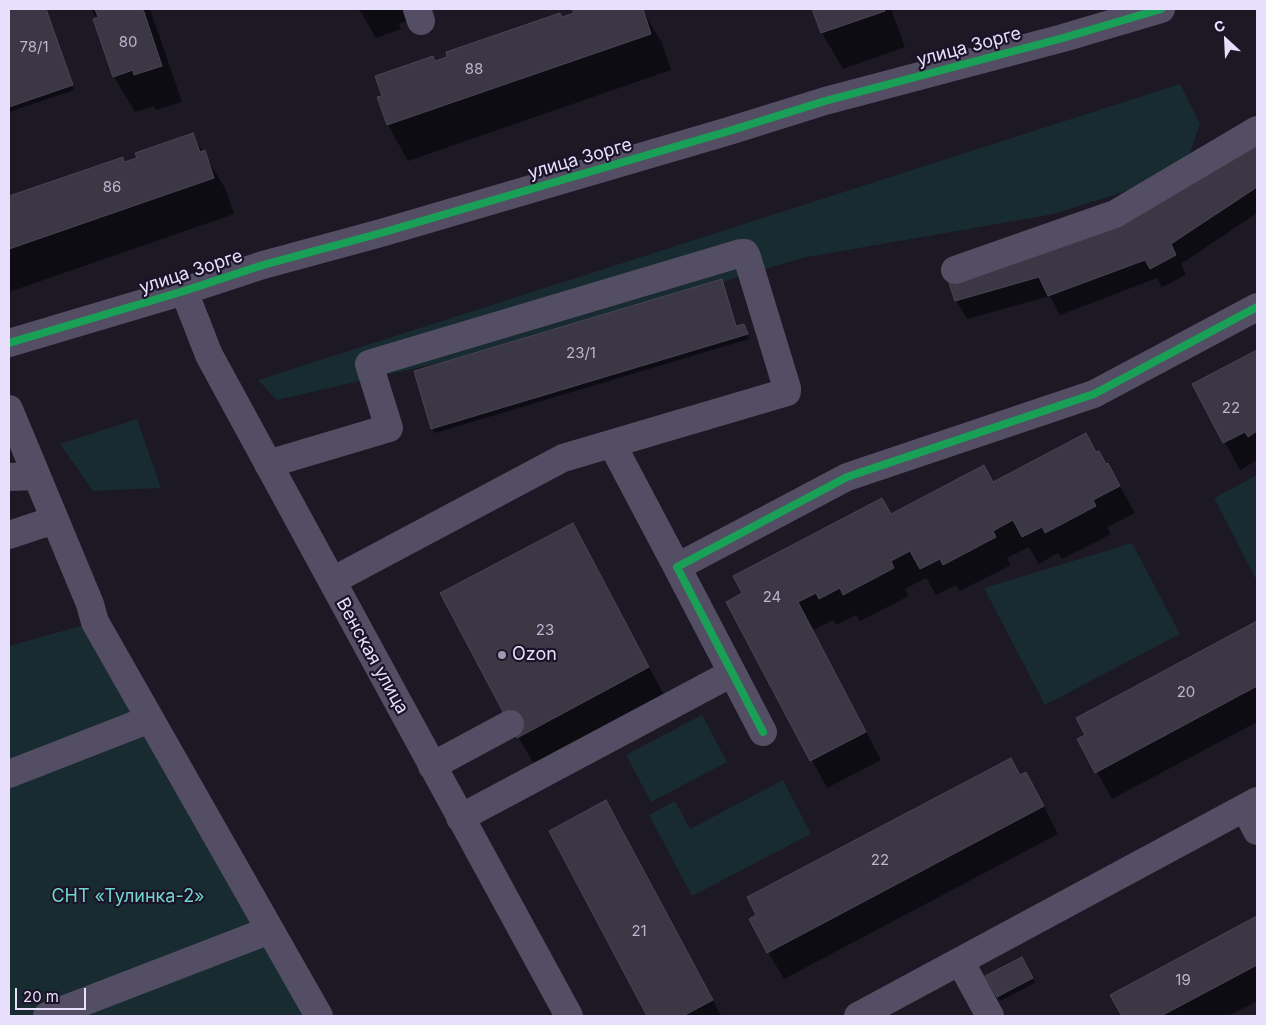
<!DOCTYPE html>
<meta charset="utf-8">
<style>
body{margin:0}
#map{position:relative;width:1266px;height:1025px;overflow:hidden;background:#1c1824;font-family:Inter,sans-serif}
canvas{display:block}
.frame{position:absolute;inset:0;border:10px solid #e7dffb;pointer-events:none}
.north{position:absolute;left:1201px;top:15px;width:50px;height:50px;-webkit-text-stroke:4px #1b1428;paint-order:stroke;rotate:335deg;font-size:14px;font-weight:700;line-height:20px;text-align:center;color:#e7dffb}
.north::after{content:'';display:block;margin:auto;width:18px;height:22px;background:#e7dffb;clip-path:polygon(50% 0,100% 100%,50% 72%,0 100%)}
.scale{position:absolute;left:15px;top:988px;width:71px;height:22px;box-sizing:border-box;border:2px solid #e7dffb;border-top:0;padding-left:6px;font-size:15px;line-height:18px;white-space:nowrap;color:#e7dffb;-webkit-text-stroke:4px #1b1428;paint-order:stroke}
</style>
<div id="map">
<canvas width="1266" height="1025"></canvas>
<div class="frame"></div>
<div class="north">С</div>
<div class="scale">20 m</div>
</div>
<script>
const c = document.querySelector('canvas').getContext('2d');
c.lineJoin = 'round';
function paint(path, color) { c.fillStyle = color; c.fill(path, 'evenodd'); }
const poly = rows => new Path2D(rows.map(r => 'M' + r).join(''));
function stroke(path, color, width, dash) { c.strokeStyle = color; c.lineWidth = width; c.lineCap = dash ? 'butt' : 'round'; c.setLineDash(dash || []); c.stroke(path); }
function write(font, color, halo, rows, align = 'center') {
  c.font = font + ' Inter,sans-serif'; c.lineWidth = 4.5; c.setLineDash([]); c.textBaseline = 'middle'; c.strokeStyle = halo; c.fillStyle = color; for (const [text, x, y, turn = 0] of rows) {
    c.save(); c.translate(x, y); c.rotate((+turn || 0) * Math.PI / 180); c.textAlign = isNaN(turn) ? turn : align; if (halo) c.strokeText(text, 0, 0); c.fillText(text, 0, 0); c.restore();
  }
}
paint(poly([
 [1180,84,1200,124,1183,173,1054,214,802,258,499,349,277,400,258,380],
 [137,419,161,488,93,491,60,444],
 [1257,475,1257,581,1214,498],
 [1132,543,1180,634,1045,705,984,588],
 [95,622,333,1016,9,1016,9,646],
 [702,715,727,762,651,802,626,755],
 [783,780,811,834,692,896,649,815,675,801,690,829]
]), '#182b30');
paint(poly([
 [9,9,46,9,74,90,9,112],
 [91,9,150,9,182,102,156,110,153,106,135,112,114,77,95,20,97,19],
 [359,9,416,9,419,17,399,24,401,29,376,38],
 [574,9,642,9,662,43,671,70,408,161,388,125,379,98,436,62,576,14],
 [814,9,891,9,905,47,843,69,822,33],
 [192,134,225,188,234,214,9,292,9,203,122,158,125,163,138,158],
 [1257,140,1257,213,1181,264,1186,275,1162,287,1157,278,1060,315,1050,296,967,319,956,300],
 [744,325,749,339,435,433,432,428],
 [1257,351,1257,460,1240,470,1194,385],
 [1096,454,1106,465,1108,465,1135,513,1107,527,1111,534,1062,559,1058,553,1039,564,1029,547,1007,558,1011,565,960,591,956,585,936,595,926,578,905,589,909,596,860,621,856,615,836,625,833,620,813,630,881,760,827,788,727,602,891,515],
 [588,552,664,695,534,764,518,737],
 [1257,622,1257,722,1112,799,1079,739,1086,736,1077,718],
 [1020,776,1041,801,1058,834,784,979,768,952],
 [606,801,622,828,721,1016,648,1016,550,831],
 [1255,919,1257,923,1257,1001,1228,1016,1121,1016],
 [1022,958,1035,983,1000,1001,987,977]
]), '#0007');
const building = poly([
 [9,9,46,9,73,85,9,107,9,9],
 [95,9,143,9,162,66,134,75,133,70,113,77,93,19,98,17,95,9],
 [572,9,643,9,651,34,387,125,377,97,382,96,375,76,433,56,435,61,447,57,446,52,560,13,562,17,574,13,572,9],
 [812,9,884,9,885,11,821,33,812,9],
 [193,133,200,152,205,150,214,178,9,249,9,202,10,201,9,196,123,157,124,162,137,158,135,153,193,133],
 [1257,139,1257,187,1171,244,1176,255,1150,269,1145,260,1048,296,1039,277,955,301,948,280,1257,139],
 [722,279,736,326,744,324,748,334,431,429,414,371,722,279],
 [1257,350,1257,431,1248,437,1245,432,1223,443,1192,384,1257,350],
 [1086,433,1096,452,1099,451,1106,464,1108,463,1120,486,1093,500,1096,506,1045,533,1042,527,1022,537,1013,520,993,531,996,537,943,565,940,559,920,569,910,551,891,561,894,568,843,595,840,588,819,599,816,593,798,602,866,732,810,761,726,602,742,593,733,576,882,498,891,514,984,465,993,482,1086,433],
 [573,523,649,667,517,738,440,593,573,523],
 [1257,621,1257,686,1095,773,1077,739,1085,735,1076,718,1257,621],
 [1011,758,1020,775,1026,772,1044,806,767,953,749,919,756,915,747,897,1011,758],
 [606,800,713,1000,683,1016,647,1016,549,831,606,800],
 [1255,917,1257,921,1257,965,1161,1016,1118,1016,1121,1015,1110,995,1255,917],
 [1022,957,1033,978,997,997,985,976,1022,957]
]);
paint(building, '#3c3745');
stroke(building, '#4a4456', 1);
stroke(poly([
 [417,9,421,21],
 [955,270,1115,214,1257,130],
 [184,291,209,355,569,1016],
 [9,343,184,291,263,265,381,233,729,131,825,101,1063,38,1161,9],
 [9,409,90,604,95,622,319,1016],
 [612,444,677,567],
 [268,464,389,428,369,364,741,253,745,253,747,257,787,388,787,392,563,458,332,581],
 [9,477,36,476],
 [9,535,54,520],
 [763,732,677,567,847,477,1094,394,1257,307],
 [432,766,510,724],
 [9,774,150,719],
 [1245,808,1257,831],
 [460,818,732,673],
 [960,961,990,1016],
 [47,1016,270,930],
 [858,1016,1257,801]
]), '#534e63', 28);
stroke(poly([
 [9,343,184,291,263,265,381,233,729,131,825,101,1063,38,1161,9],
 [763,732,677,567,847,477,1094,394,1257,307]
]), '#1a9f57', 8);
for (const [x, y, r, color] of [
 [502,655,5,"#a099b0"]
]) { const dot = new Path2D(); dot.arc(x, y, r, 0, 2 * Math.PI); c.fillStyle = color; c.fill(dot); stroke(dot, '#1b1428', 2); }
write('15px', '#bcb5ce', null, [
 ["80",128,42],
 ["78/1",34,47],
 ["88",474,69],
 ["86",112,187],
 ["23/1",581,353],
 ["22",1231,408],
 ["24",772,597],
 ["23",545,630],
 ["20",1186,692],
 ["22",880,860],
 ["21",639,931],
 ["19",1183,980]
]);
write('18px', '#e7dffb', '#1b1428', [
 ["улица Зорге",969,47,-15],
 ["улица Зорге",580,159,-16],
 ["улица Зорге",191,272,-18],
 ["Венская улица",372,656,61]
]);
write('18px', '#e7dffb', '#1b1428', [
 ["Ozon",512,655]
], 'left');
write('18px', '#71d5ce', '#1b1428', [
 ["СНТ «Тулинка-2»",128,897]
]);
</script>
